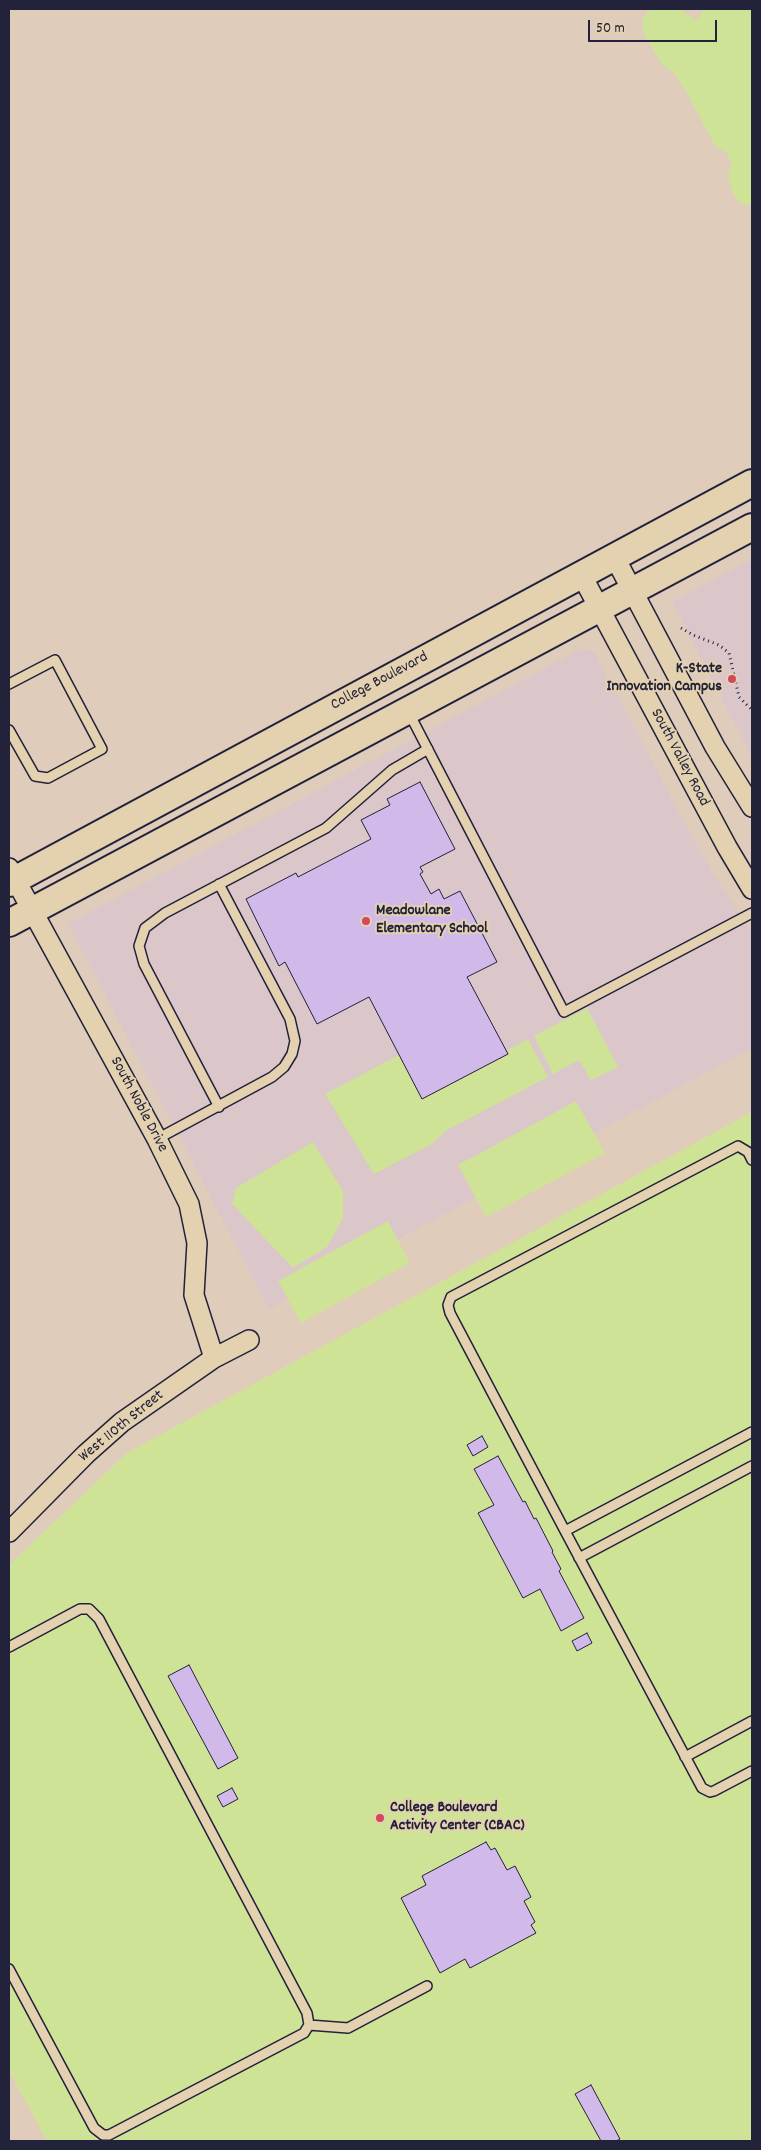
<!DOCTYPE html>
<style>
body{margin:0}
#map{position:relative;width:761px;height:2150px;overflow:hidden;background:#dfccbb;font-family:Dekko,sans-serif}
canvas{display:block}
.frame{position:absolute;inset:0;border:10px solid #22223b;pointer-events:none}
.scale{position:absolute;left:588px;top:20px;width:129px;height:22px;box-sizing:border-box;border:2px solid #22223b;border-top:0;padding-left:6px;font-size:15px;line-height:18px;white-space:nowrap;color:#22223b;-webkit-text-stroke:4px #e3d1af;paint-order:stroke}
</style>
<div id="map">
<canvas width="761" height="2150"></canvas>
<div class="frame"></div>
<div class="scale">50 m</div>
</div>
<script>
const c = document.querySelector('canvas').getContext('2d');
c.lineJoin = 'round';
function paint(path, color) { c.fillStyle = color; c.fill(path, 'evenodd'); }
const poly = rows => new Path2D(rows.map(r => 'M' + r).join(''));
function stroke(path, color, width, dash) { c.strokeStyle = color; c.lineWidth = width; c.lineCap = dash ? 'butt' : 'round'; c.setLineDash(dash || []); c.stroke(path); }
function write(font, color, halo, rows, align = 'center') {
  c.font = font + ' Dekko,sans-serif'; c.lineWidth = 4; c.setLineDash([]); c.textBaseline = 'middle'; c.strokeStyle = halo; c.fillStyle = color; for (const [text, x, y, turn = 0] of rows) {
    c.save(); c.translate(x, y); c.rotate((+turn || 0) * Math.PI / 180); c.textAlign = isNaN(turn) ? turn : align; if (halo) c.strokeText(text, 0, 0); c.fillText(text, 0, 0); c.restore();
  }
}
paint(poly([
 [752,559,752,757,672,602],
 [581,649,594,652,690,833,716,878,752,933,752,1048,269,1309,68,924]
]), '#dbc6c9');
paint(poly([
 [649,9,680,9,694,20,699,18,703,9,752,9,752,205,741,204,733,193,728,176,731,163,727,153,714,144,686,91,676,75,662,64,643,32,642,21],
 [587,1008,618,1067,591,1080,579,1060,553,1074,534,1036],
 [528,1039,548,1077,447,1130,432,1144,374,1174,325,1094,399,1055,422,1099,509,1054,508,1050],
 [576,1101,605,1153,486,1217,458,1165],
 [752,1112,752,2141,47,2141,9,2071,9,1565,127,1453],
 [313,1142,343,1191,343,1218,327,1247,293,1268,232,1204,236,1188],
 [388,1221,410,1263,301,1323,278,1281]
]), '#cfe397');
const building = poly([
 [420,782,455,849,420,867,423,872,420,874,431,894,439,889,444,899,460,891,497,962,467,977,508,1054,422,1099,369,997,317,1024,285,962,279,966,246,899,296,873,298,877,371,839,361,820,390,805,387,799,420,782],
 [482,1436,488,1447,473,1456,467,1445,482,1436],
 [498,1456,523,1502,525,1501,534,1519,536,1518,553,1551,552,1552,561,1569,559,1571,584,1618,561,1631,540,1589,523,1598,478,1513,494,1505,474,1469,498,1456],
 [587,1633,592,1643,577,1651,572,1641,587,1633],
 [189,1665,238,1758,218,1769,168,1676,189,1665],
 [232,1788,238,1799,223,1807,217,1796,232,1788],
 [486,1842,491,1850,495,1848,507,1870,515,1866,531,1897,524,1901,535,1922,531,1925,536,1933,470,1968,465,1959,440,1973,401,1898,426,1885,422,1876,486,1842],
 [591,2085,620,2139,616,2141,601,2141,575,2094,591,2085]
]);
paint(building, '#d1b9e9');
stroke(building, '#22223b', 1);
const lane = poly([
 [9,684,55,660,102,749,48,778,35,776,9,730],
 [409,713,564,1012,752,913],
 [219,1107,144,964,139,946,145,928,165,913,326,828,392,770,428,749],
 [157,1139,272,1077,284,1067,292,1054,295,1041,290,1019,219,884],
 [752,1432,565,1531,702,1788,710,1792,714,1791,752,1771],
 [565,1531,450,1313,448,1305,451,1297,738,1146,748,1152,752,1160],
 [579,1558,752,1466],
 [9,1647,80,1609,89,1609,99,1619,307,2013,309,2025,304,2033,109,2135,103,2135,94,2128,9,1969],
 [685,1757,752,1721],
 [309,2025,348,2028,427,1986]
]);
const street = poly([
 [614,556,715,747,752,807],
 [581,574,727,847,752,889],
 [9,868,157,1139,189,1204,197,1243,194,1295,214,1358],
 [9,1532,86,1454,122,1422,214,1358,249,1340]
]);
const secondary = poly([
 [9,883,752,483],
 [9,923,752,527]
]);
stroke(lane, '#22223b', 12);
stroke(street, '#22223b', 22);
stroke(secondary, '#22223b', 30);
stroke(poly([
 [681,628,693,635,719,645,729,653,739,697,752,710]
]), '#22223b', 3, [1, 4]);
stroke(lane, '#e3d1af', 9);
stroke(street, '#e3d1af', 19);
stroke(secondary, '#e3d1af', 26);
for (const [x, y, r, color] of [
 [732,679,5,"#d1495b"],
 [366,921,5,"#d1495b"],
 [380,1818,5,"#d1495b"]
]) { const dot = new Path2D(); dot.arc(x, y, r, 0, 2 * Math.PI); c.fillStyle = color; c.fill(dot); stroke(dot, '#e3d1af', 2); }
write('bold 16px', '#22223b', '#e3d1af', [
 ["K-State",722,670,"right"],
 ["Innovation Campus",722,688,"right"],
 ["Meadowlane",376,912],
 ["Elementary School",376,930],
 ["College Boulevard",390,1809],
 ["Activity Center (CBAC)",390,1827]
], 'left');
write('16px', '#22223b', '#e3d1af', [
 ["College Boulevard",380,682,-28],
 ["South Valley Road",679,758,62],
 ["South Noble Drive",138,1105,62],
 ["West 110th Street",122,1427,-39]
]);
</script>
